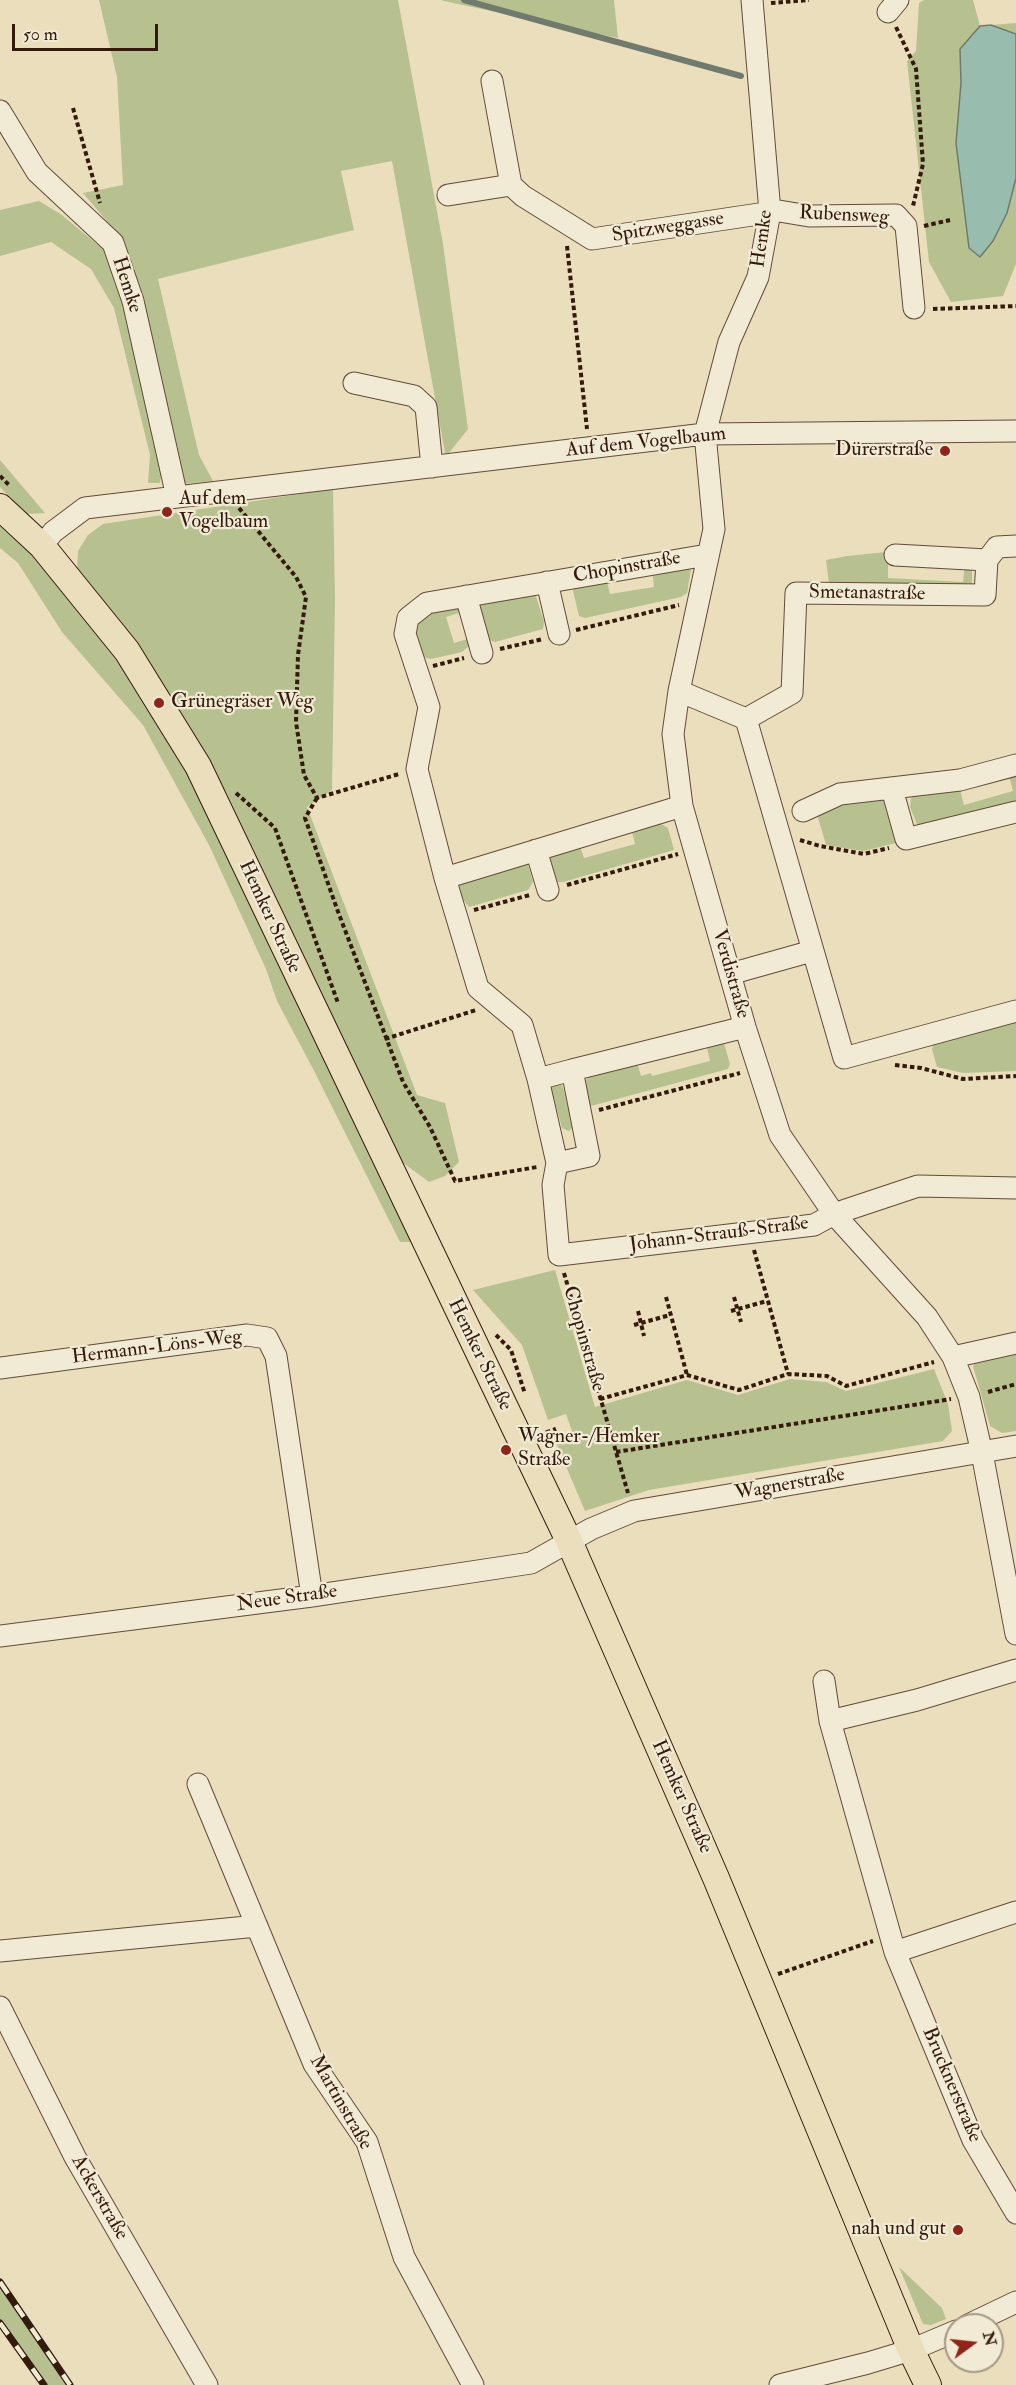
<!DOCTYPE html>
<meta charset="utf-8">
<style>
body{margin:0}
#map{position:relative;width:1016px;height:2385px;overflow:hidden;background:#eadebd;font-family:"IM FELL Double Pica",serif}
canvas{display:block}
.north{position:absolute;left:944px;top:2313px;width:60px;height:60px;box-sizing:border-box;background:#f1ead4;border:2px solid #a59784;border-radius:50%;rotate:75deg;font-size:16px;font-weight:700;line-height:24px;text-align:center;color:#341a0b}
.north::after{content:'';display:block;margin:auto;width:21px;height:27px;background:#8f2418;clip-path:polygon(50% 0,100% 100%,50% 72%,0 100%)}
.scale{position:absolute;left:12px;top:24px;width:146px;height:27px;box-sizing:border-box;border:3px solid #341a0b;border-top:0;padding-left:8px;font-size:18px;line-height:21px;white-space:nowrap;color:#341a0b;-webkit-text-stroke:4px #f1ead4;paint-order:stroke}
</style>
<div id="map">
<canvas width="1016" height="2385"></canvas>
<div class="north">N</div>
<div class="scale">50 m</div>
</div>
<script>
const c = document.querySelector('canvas').getContext('2d');
c.lineJoin = 'round';
function paint(path, color) { c.fillStyle = color; c.fill(path, 'evenodd'); }
const poly = rows => new Path2D(rows.map(r => 'M' + r).join(''));
function stroke(path, color, width, dash) { c.strokeStyle = color; c.lineWidth = width; c.lineCap = dash ? 'butt' : 'round'; c.setLineDash(dash || []); c.stroke(path); }
function write(font, color, halo, rows, align = 'center') {
  c.font = font + ' "IM FELL Double Pica",serif'; c.lineWidth = 4.5; c.setLineDash([]); c.textBaseline = 'middle'; c.strokeStyle = halo; c.fillStyle = color; for (const [text, x, y, turn = 0] of rows) {
    c.save(); c.translate(x, y); c.rotate((+turn || 0) * Math.PI / 180); c.textAlign = isNaN(turn) ? turn : align; if (halo) c.strokeText(text, 0, 0); c.fillText(text, 0, 0); c.restore();
  }
}
paint(poly([
 [99,0,398,0,443,244,468,429,449,453,445,453,392,161,341,171,354,230,158,279,199,455,213,481,184,484,122,239,83,193,123,185,117,77],
 [441,0,614,0,618,38,444,1],
 [924,0,973,0,980,26,1016,23,1016,264,1003,296,951,302,929,262,907,61,916,51,919,3],
 [39,201,62,215,105,251,123,303,162,468,160,483,148,483,150,455,114,308,91,269,51,242,0,256,0,210],
 [0,460,45,513,25,514,0,487],
 [333,489,335,599,332,790,307,807,417,1095,445,1103,459,1162,445,1176,429,1182,402,1162,228,796,187,722,133,638,77,570,78,551,88,535,103,524],
 [0,525,35,556,115,653,187,769,414,1242,400,1242,312,1067,277,1001,266,969,209,845,143,725,62,632,18,563,0,548],
 [886,552,888,560,888,578,963,582,965,564,972,564,972,589,829,584,826,560,847,556],
 [685,564,691,569,687,593,681,597,585,618,579,616,573,591,574,584,606,577,610,594,654,587,652,569],
 [534,590,544,622,543,629,495,642,489,640,479,602],
 [455,604,462,612,446,617,454,643,471,638,470,645,462,652,431,659,419,656,413,634,417,621,428,612],
 [1016,774,1016,806,918,827,910,807,911,798,916,794,960,790,964,805,1013,791,1009,776],
 [889,799,899,839,896,843,863,851,826,845,817,814,840,802],
 [658,822,668,828,674,850,563,882,555,882,550,856,579,843,584,858,635,844,631,828],
 [519,861,528,865,533,882,528,890,469,907,461,897,458,881],
 [1016,1016,1016,1071,963,1073,937,1067,932,1049,934,1041],
 [723,1040,730,1064,728,1069,591,1106,586,1100,583,1082,593,1075,637,1062,641,1076,651,1073,652,1076,710,1061,706,1044],
 [554,1083,559,1083,563,1087,573,1127,569,1131,562,1128,551,1088],
 [555,1270,595,1407,687,1380,738,1395,790,1379,826,1382,846,1391,934,1369,948,1404,952,1431,943,1441,649,1490,585,1511,554,1438,572,1431,566,1414,548,1420,522,1345,473,1290],
 [1016,1347,1016,1431,1002,1433,990,1426,973,1366,978,1358],
 [899,2267,942,2308,946,2319,931,2325,923,2324],
 [0,2282,7,2294,70,2385,44,2385,0,2323]
]), '#b7c190');
const water = poly([
 [991,25,1016,34,1016,178,1007,213,993,241,980,257,969,248,956,143,961,83,960,49,980,26,991,25]
]);
paint(water, '#98bcae');
stroke(water, '#707b6d', 1.5);
stroke(poly([
 [464,0,741,76]
]), '#707b6d', 6);
const minor = poly([
 [752,0,770,212,758,277,729,342,705,434,714,529,679,691,673,734,682,806,745,1027,780,1135,834,1214,927,1317,953,1357,969,1397,982,1453,1016,1634],
 [888,12,898,0],
 [492,81,511,185,523,196,592,239,779,211,809,216,896,215,906,226,914,308],
 [0,111,37,172,113,243,133,301,177,497],
 [448,195,511,185],
 [354,383,414,396,426,407,432,467],
 [42,546,53,532,85,508,705,434,1016,431],
 [895,555,987,560],
 [547,582,559,634],
 [466,596,482,653],
 [679,691,746,719,844,1058,1016,1011],
 [746,719,792,693,796,593,985,595,987,560,997,547,1016,546],
 [892,789,906,839,1016,812],
 [803,811,840,794,960,780,1016,765],
 [536,850,548,890],
 [445,878,682,806],
 [730,974,812,951],
 [572,1070,745,1027],
 [538,1079,572,1070,589,1156,557,1163,538,1079,522,1025,478,988,445,878,417,769,429,707,405,634,408,618,427,603,707,555],
 [557,1163,553,1185,559,1255,814,1225,834,1214,918,1186,1016,1188],
 [953,1357,1016,1343],
 [0,1368,247,1335,267,1338,276,1356,312,1596],
 [0,1636,312,1596,531,1563,591,1529,634,1511,1016,1446],
 [824,1681,830,1721,895,1952,973,2140,1016,2213],
 [830,1721,917,1700,1016,1670],
 [198,1784,314,2064,367,2142,404,2257,473,2385],
 [0,1951,257,1926],
 [895,1952,1016,1912],
 [0,2007,75,2157,207,2385],
 [968,2325,1016,2302],
 [780,2385,868,2363,911,2350,956,2331]
]);
const major = poly([
 [0,507,42,546,127,651,198,766,569,1541,716,1878,911,2350,928,2385]
]);
stroke(minor, '#624b38', 23);
stroke(major, '#341a0b', 28);
stroke(poly([
 [771,3,809,0],
 [896,27,916,69,923,164,913,206],
 [73,108,100,203],
 [924,226,950,220],
 [567,246,587,429],
 [933,309,1016,306],
 [0,476,10,486],
 [239,508,296,577,306,597,298,655,296,722,304,775,317,798,399,774],
 [576,630,679,605],
 [500,649,543,639],
 [433,666,464,658],
 [236,793,275,828,338,1003],
 [317,798,305,818,337,909,403,1082,430,1127,455,1181,537,1167],
 [800,840,820,846,864,854,889,848],
 [567,885,678,854],
 [474,910,530,895],
 [385,1039,476,1010],
 [895,1065,921,1068,963,1079,1016,1076],
 [599,1110,740,1073],
 [754,1250,788,1374],
 [564,1273,628,1493],
 [666,1297,687,1375],
 [734,1297,741,1322],
 [638,1311,644,1336],
 [731,1311,767,1301],
 [634,1325,670,1315],
 [496,1335,511,1350,525,1394],
 [988,1392,1016,1384],
 [600,1399,687,1375,739,1390,788,1374,827,1376,846,1386,934,1362],
 [539,1435,556,1429],
 [616,1452,951,1399],
 [778,1974,873,1941]
]), '#341a0b', 4, [4.5, 3]);
stroke(minor, '#f1ead4', 21);
stroke(major, '#eadebd', 26);
const rail = poly([
 [0,2282,70,2385],
 [0,2323,44,2385]
]);
stroke(rail, '#341a0b', 7);
stroke(rail, '#f1ead4', 4.5, [14]);
for (const [x, y, r, color] of [
 [945,451,6,"#8f2418"],
 [167,512,6,"#8f2418"],
 [159,703,6,"#8f2418"],
 [506,1450,6,"#8f2418"],
 [958,2230,6,"#8f2418"]
]) { const dot = new Path2D(); dot.arc(x, y, r, 0, 2 * Math.PI); c.fillStyle = color; c.fill(dot); stroke(dot, '#f1ead4', 2); }
write('20px', '#341a0b', '#f1ead4', [
 ["Rubensweg",844,216,3],
 ["Spitzweggasse",668,228,-9],
 ["Hemke",763,239,-82],
 ["Hemke",126,285,72],
 ["Auf dem Vogelbaum",646,443,-6],
 ["Chopinstraße",627,568,-10],
 ["Smetanastraße",867,594,1],
 ["Hemker Straße",269,917,65],
 ["Verdistraße",730,974,74],
 ["Johann-Strauß-Straße",719,1235,-7],
 ["Chopinstraße",583,1339,74],
 ["Hermann-Löns-Weg",157,1348,-7],
 ["Hemker Straße",479,1355,64],
 ["Wagnerstraße",790,1485,-10],
 ["Neue Straße",287,1599,-8],
 ["Hemker Straße",681,1797,66],
 ["Brucknerstraße",951,2085,67],
 ["Martinstraße",340,2103,60],
 ["Ackerstraße",99,2198,60]
]);
write('20px', '#341a0b', '#f1ead4', [
 ["Dürerstraße",933,451,"right"],
 ["Auf dem",179,500],
 ["Vogelbaum",179,523],
 ["Grünegräser Weg",171,703],
 ["Wagner-/Hemker",518,1438],
 ["Straße",518,1461],
 ["nah und gut",946,2230,"right"]
], 'left');
</script>
